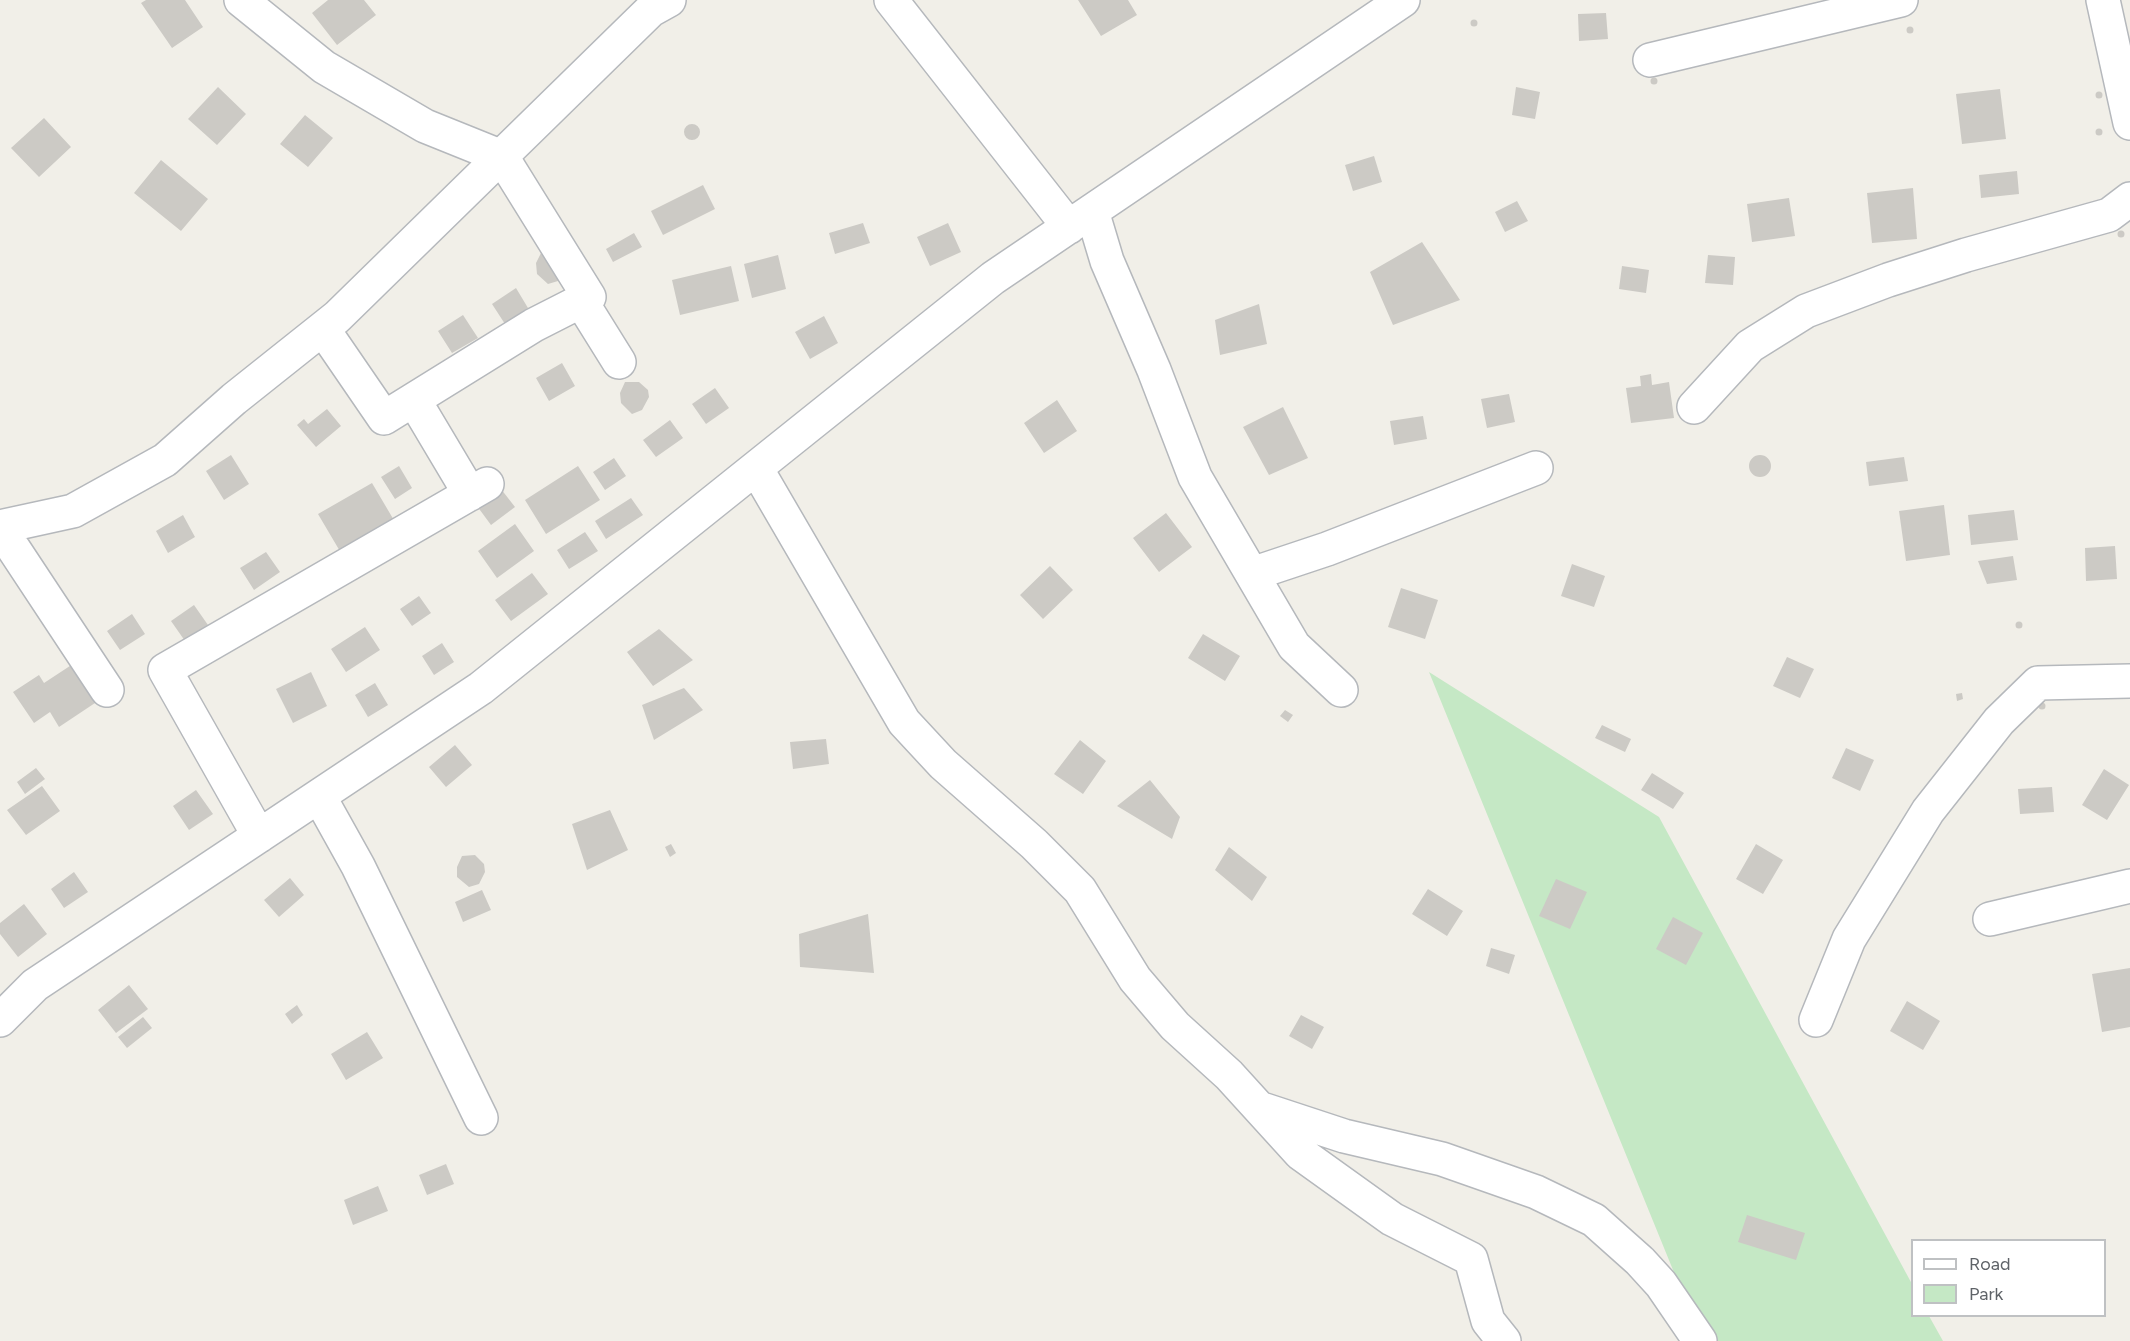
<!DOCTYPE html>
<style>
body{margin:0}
#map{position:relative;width:2130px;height:1341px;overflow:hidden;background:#f1efe8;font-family:Figtree,sans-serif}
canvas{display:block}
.legend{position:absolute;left:1911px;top:1239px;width:195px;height:78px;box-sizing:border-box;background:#fff;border:2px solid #bfc1c3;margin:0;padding:8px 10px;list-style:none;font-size:18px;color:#5f6368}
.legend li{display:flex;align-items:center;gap:12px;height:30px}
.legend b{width:30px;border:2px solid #bfc1c3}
</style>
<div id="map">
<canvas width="2130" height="1341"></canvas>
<ul class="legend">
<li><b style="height:8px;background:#fff"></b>Road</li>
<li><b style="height:16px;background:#c5e8c5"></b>Park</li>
</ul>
</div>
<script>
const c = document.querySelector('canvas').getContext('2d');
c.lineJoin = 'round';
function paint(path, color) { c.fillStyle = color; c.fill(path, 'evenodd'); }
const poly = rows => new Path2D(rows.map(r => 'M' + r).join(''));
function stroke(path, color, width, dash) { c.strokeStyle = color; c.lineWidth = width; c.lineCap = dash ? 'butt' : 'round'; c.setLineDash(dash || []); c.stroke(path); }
paint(poly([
 [1429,672,1659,817,1912,1284,1912,1316,1929,1316,1943,1341,1702,1341]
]), '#c5e8c5');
paint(poly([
 [146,0,185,0,203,27,172,48,141,3],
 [328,0,364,0,376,15,337,45,312,13],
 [1078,0,1128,0,1137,15,1101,36],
 [1606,13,1608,39,1579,41,1578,14],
 '1470.5 23a3.5 3.5 0 1 1 7 0a3.5 3.5 0 1 1-7 0Z',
 '1906.5 30a3.5 3.5 0 1 1 7 0a3.5 3.5 0 1 1-7 0Z',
 '1650.5 81a3.5 3.5 0 1 1 7 0a3.5 3.5 0 1 1-7 0Z',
 [218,87,246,114,217,145,188,119],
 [1516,87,1540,92,1535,119,1512,115],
 [2000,89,2006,139,1962,144,1956,94],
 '2095.5 95a3.5 3.5 0 1 1 7 0a3.5 3.5 0 1 1-7 0Z',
 [305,115,333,138,308,167,280,144],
 [44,118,71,147,39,177,11,148],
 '684 132a8 8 0 1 1 16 0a8 8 0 1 1-16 0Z',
 '2095.5 132a3.5 3.5 0 1 1 7 0a3.5 3.5 0 1 1-7 0Z',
 [1374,156,1382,182,1353,191,1345,165],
 [161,160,208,199,181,231,134,193],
 [2017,171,2019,194,1981,198,1979,175],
 [703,185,715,209,663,235,651,211],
 [1913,188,1917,239,1872,243,1867,193],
 [1789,198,1795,236,1752,242,1747,204],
 [1517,201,1528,221,1505,232,1495,212],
 [863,223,870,243,835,254,829,233],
 [948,223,961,252,930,266,917,237],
 '2117.5 234a3.5 3.5 0 1 1 7 0a3.5 3.5 0 1 1-7 0Z',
 [634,233,642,247,613,262,606,249],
 [1422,242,1460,300,1393,325,1370,272],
 [541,253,554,253,562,276,558,281,548,284,537,274,536,263],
 [778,255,786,289,752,298,744,264],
 [1708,255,1735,257,1733,285,1705,283],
 [731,266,739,301,680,315,672,280],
 [1622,266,1649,270,1646,293,1619,289],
 [516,288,528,308,505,324,492,304],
 [1259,304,1267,344,1220,355,1215,320],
 [463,315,478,338,452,353,438,331],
 [824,316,838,343,810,359,795,332],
 [562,363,575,386,549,401,536,378],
 [1651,374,1652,385,1669,382,1674,418,1631,423,1626,388,1641,386,1640,376],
 [625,382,639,382,648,390,649,397,642,410,632,414,621,403,620,393],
 [715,388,729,408,706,424,692,404],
 [1509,394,1515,422,1487,428,1481,399],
 [1057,400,1077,431,1044,453,1024,423],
 [1283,407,1308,458,1269,475,1243,427],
 [327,409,341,426,316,447,297,425,304,419,308,424],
 [1423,416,1427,439,1394,445,1390,421],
 [670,420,683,438,656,457,643,440],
 '1749 466a11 11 0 1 1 22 0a11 11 0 1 1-22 0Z',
 [231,455,249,484,224,500,206,471],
 [1904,457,1908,481,1869,486,1866,462],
 [614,458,626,476,605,490,593,472],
 [399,466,412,488,395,499,381,477],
 [578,466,600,500,546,534,525,500],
 [372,483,395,522,341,553,318,514],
 [501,489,515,507,491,525,477,506],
 [631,498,643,515,606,539,595,521],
 [1944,505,1950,555,1906,561,1899,511],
 [2014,510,2018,540,1971,545,1968,515],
 [1166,513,1192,547,1159,572,1133,538],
 [183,515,195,537,168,553,156,531],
 [515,524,534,551,497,578,478,551],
 [585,532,598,551,569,569,557,550],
 [2115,546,2117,579,2086,581,2085,548],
 [266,552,280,572,254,590,240,568],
 [2013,556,2017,580,1987,584,1978,561],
 [1572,564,1605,576,1594,607,1561,596],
 [1050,566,1073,590,1043,619,1020,595],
 [532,573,548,594,511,621,495,600],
 [1401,588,1438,600,1425,639,1388,627],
 [419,596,431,613,412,626,400,609],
 [194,605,208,625,185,641,171,621],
 [132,614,145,634,120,650,107,631],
 '2015.5 625a3.5 3.5 0 1 1 7 0a3.5 3.5 0 1 1-7 0Z',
 [365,627,380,650,346,672,331,649],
 [659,629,693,660,653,686,627,652],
 [1203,634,1240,656,1225,681,1188,658],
 [442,643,454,662,434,675,422,656],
 [1787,657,1814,669,1800,698,1773,686],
 [79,660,104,697,59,727,50,712,34,723,13,692,39,675,44,683],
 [311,672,327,706,293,723,276,689],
 [375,683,388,705,368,717,355,695],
 [684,688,703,710,654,740,642,705],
 [1962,693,1963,699,1957,701,1956,694],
 '2038.5 706a3.5 3.5 0 1 1 7 0a3.5 3.5 0 1 1-7 0Z',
 [1285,710,1293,715,1288,722,1280,716],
 [1602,725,1631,739,1625,752,1595,738],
 [826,739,829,764,793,769,790,742],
 [1080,740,1106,761,1083,794,1054,774],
 [455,745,472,765,446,787,429,767],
 [1846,748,1874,760,1860,791,1832,778],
 [36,768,45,779,25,794,17,782],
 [2104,769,2129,785,2107,820,2082,805],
 [1652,773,1684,793,1673,809,1641,790],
 [1150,780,1180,817,1172,839,1117,806],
 [42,786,60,811,26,835,7,810],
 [2052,787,2054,812,2020,814,2018,789],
 [196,790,213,814,189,830,173,806],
 [610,810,628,850,587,870,572,824],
 [671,844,676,853,670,857,665,847],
 [1756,844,1783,860,1763,894,1736,879],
 [1229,847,1267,877,1252,901,1215,870],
 [475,855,484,864,485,872,479,884,469,887,457,877,457,867,462,856],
 [74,872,88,892,64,908,51,889],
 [290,878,304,895,279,917,264,900],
 [1556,879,1587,892,1570,929,1539,916],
 [1428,889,1463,911,1447,936,1412,914],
 [482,890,491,910,463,922,455,902],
 [24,904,47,934,18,957,0,934,0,923],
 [868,914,874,973,800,967,799,934],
 [1673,917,1703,933,1686,965,1656,949],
 [1491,948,1515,955,1509,974,1486,966],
 [2130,968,2130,1027,2102,1032,2092,974],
 [129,985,148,1009,116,1033,98,1010],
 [1907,1001,1940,1021,1923,1050,1890,1031],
 [297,1005,303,1015,292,1024,285,1014],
 [1301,1015,1324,1027,1312,1049,1289,1036],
 [143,1017,152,1028,127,1048,118,1037],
 [367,1032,383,1058,346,1080,331,1054],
 [446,1164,454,1184,427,1195,419,1175],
 [378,1186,388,1211,353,1225,344,1200],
 [1747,1215,1805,1233,1796,1260,1738,1242]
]), '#cccac5');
const minor = poly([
 [241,0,324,67,425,126,502,157,589,297,534,325,384,418,323,329],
 [891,0,1069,227],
 [2103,0,2130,123],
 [1650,60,1901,0],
 [1092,211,1107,261,1154,370,1195,477,1294,646,1341,690],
 [581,301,619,362],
 [414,400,470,494],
 [1694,407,1750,346,1806,311,1888,280,1966,255,2109,215,2130,199],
 [756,468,904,722,943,764,1034,844,1080,890,1135,979,1175,1026,1229,1075,1300,1153,1392,1219,1471,1259,1488,1321,1504,1341],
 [0,527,73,511,165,460,234,399,337,317,651,10,669,0],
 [0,528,107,690],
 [1252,574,1327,549,1536,468],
 [319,796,358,866,481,1118],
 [259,836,165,670,487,484],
 [1990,919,2130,886],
 [0,1020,35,985,481,688,993,278,1403,0],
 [1816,1020,1849,939,1928,811,1999,721,2038,683,2130,681],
 [1262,1109,1344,1136,1442,1159,1536,1192,1594,1220,1640,1261,1661,1284,1700,1341]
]);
stroke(minor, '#b5b8bc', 36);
stroke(minor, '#fff', 33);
</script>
